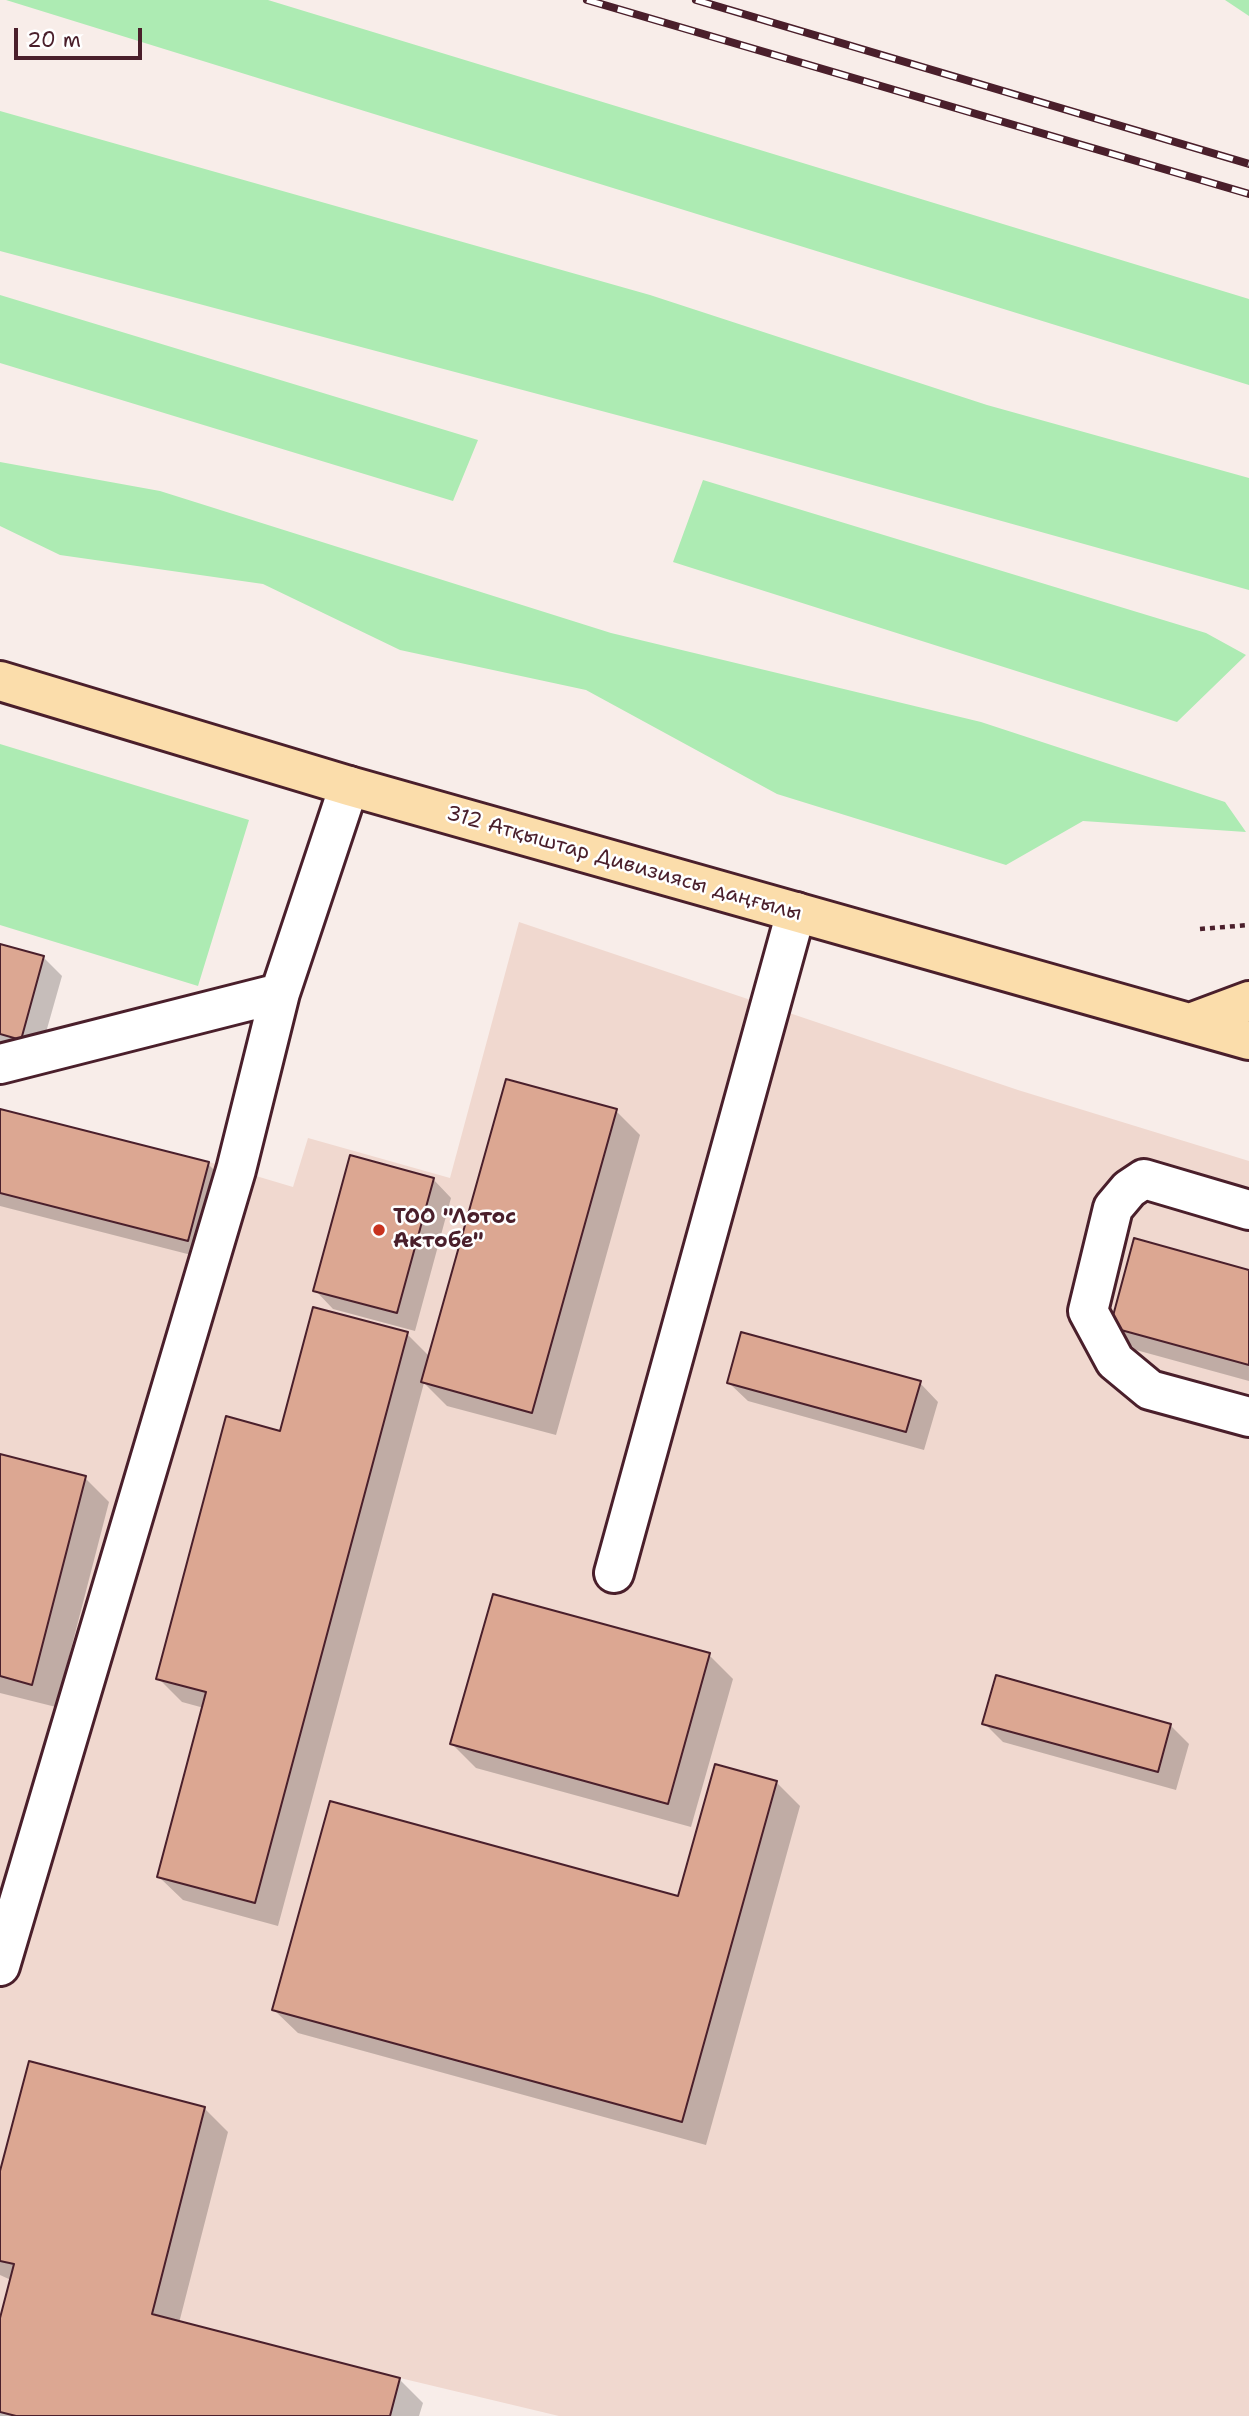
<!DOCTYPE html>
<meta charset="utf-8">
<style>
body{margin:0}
#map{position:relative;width:1249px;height:2416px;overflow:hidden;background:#f8ede9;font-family:"Shantell Sans",sans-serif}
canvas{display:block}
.scale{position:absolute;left:14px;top:28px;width:128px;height:32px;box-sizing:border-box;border:4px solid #4a1f2b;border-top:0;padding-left:9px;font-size:21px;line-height:24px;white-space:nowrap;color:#4a1f2b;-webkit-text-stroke:5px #fff;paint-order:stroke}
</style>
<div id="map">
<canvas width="1249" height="2416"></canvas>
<div class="scale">20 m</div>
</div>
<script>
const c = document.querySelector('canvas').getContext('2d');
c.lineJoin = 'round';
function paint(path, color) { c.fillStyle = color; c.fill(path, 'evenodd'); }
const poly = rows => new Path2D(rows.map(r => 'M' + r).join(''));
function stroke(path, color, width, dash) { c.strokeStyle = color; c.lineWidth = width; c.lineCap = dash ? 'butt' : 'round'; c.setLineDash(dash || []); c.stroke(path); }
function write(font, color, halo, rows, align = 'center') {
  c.font = font + ' "Shantell Sans",sans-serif'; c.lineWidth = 5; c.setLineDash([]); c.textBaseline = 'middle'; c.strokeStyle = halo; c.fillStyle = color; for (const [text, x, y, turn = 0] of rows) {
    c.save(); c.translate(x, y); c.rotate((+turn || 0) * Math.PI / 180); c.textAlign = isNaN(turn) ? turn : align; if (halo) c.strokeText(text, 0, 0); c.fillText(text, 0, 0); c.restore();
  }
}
paint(poly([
 [519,922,1018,1090,1249,1161,1249,2416,559,2416,400,2378,16,2416,0,2412,0,1109,209,1162,293,1187,308,1138,450,1178]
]), '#f0d8cf');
paint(poly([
 [6,0,268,0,1249,299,1249,385],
 [1225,0,1249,0,1249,16],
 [0,111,650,295,987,405,1249,478,1249,590,722,443,0,251],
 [0,295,478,440,453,501,0,363],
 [0,462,160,491,611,633,981,722,1225,802,1246,832,1083,821,1006,865,777,794,586,690,400,650,263,584,60,555,0,526],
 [703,480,1206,633,1246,655,1177,722,673,562],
 [0,744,249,820,198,986,0,925]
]), '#adebb3');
paint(poly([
 [0,945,43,957,62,976,39,1057,0,1047],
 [0,1111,208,1164,226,1182,207,1259,0,1206],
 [616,1111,640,1135,556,1435,447,1406,424,1383,278,1926,183,1900,159,1877,204,1708,182,1702,158,1678,281,1433,407,1334,430,1357],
 [433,1179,451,1198,415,1331,333,1309,315,1290],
 [1249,1272,1249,1381,1136,1350,1112,1326],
 [729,1383,920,1383,938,1402,924,1450,748,1401],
 [0,1456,85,1478,109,1502,56,1707,0,1693],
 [709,1655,733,1679,691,1827,476,1768,452,1744],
 [984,1723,1170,1725,1189,1744,1176,1790,1003,1742],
 [776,1782,800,1806,706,2145,298,2033,274,2010,679,1898],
 [204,2108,228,2132,179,2323,399,2379,423,2403,419,2416,0,2416,0,2325,11,2280,0,2275,0,2178]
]), '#0003');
const building = poly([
 [0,944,44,956,21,1040,0,1034,0,944],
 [506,1079,617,1109,532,1413,421,1382,506,1079],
 [0,1109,209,1162,188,1241,0,1193,0,1109],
 [350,1155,434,1178,397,1313,313,1291,350,1155],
 [1134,1238,1249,1270,1249,1365,1110,1327,1134,1238],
 [313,1307,408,1332,255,1903,157,1877,206,1692,156,1679,226,1416,280,1431,313,1307],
 [741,1332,921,1381,906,1432,727,1383,741,1332],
 [0,1454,86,1476,32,1685,0,1676,0,1454],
 [493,1594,710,1653,668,1804,450,1744,493,1594],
 [996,1675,1171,1724,1158,1772,982,1724,996,1675],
 [715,1764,777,1781,682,2122,272,2010,330,1801,678,1896,715,1764],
 [29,2061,205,2107,152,2314,400,2378,390,2416,16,2416,0,2412,0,2318,14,2264,0,2261,0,2171,29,2061]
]);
paint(building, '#dca792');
stroke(building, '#4a1f2b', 2);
const minor = poly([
 [0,1064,280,993],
 [1249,1210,1144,1179,1129,1189,1113,1208,1088,1311,1115,1361,1150,1390,1249,1417],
 [614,1573,796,912],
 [0,1966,236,1170,280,993,349,786]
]);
const highway = poly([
 [0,681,349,786,1249,1040],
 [1190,1023,1249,1001]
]);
stroke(minor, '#4a1f2b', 44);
stroke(highway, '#4a1f2b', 44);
stroke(poly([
 [1200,929,1249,925]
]), '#4a1f2b', 4.5, [5, 5]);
stroke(minor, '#fff', 38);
stroke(highway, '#fbddab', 38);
const rail = poly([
 [587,0,1249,194],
 [696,0,1249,164]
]);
stroke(rail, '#4a1f2b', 8);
stroke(rail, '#fff', 5, [16]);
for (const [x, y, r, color] of [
 [379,1230,7,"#c8321e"]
]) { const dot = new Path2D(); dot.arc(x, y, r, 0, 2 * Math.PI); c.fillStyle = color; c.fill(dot); stroke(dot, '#fff', 2.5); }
write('21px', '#4a1f2b', '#fff', [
 ["312 Атқыштар Дивизиясы даңғылы",624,864,16]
]);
write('bold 21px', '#4a1f2b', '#fff', [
 ["ТОО \"Лотос",393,1218],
 ["Актобе\"",393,1242]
], 'left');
</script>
